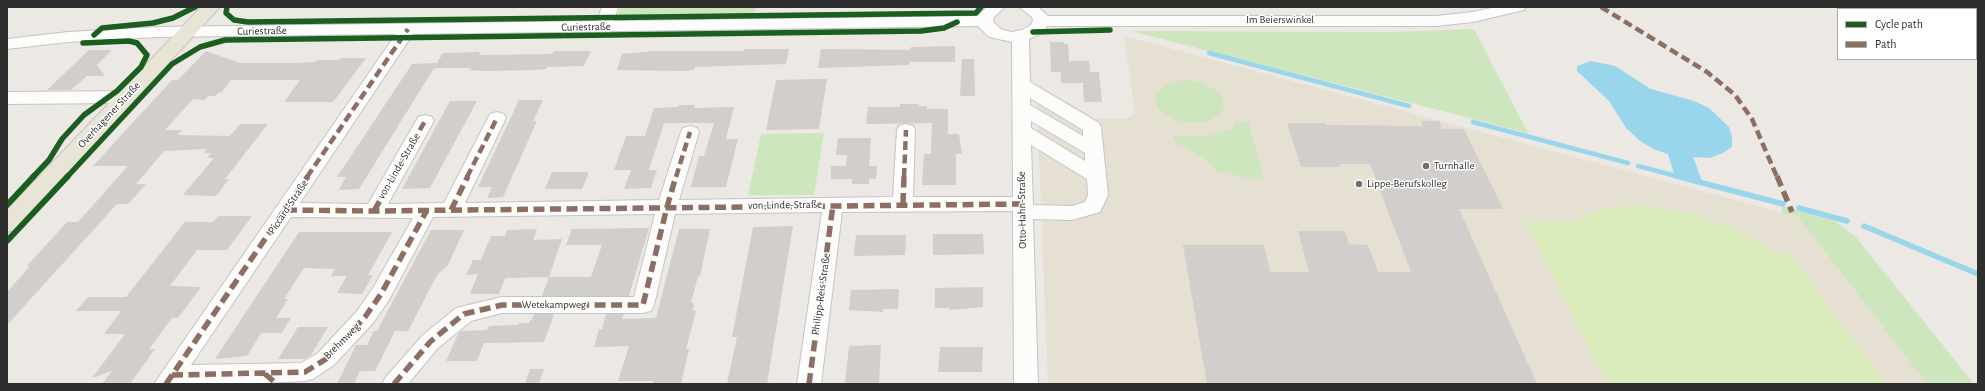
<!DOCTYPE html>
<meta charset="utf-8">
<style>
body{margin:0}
#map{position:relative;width:1985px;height:391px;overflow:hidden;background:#ece8e4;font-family:"Alegreya Sans",sans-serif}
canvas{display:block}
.frame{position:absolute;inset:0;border:8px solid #2e2e2e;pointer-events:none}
.legend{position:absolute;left:1837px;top:8px;width:140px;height:52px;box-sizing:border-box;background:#fff;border:1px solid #ababab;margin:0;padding:5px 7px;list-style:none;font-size:12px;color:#2e2e2e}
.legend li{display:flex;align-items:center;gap:8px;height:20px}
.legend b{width:20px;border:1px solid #ababab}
</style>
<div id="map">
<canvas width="1985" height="391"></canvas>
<div class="frame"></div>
<ul class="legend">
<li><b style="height:5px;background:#1b5e20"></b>Cycle path</li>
<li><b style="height:5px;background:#8d6e63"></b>Path</li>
</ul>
</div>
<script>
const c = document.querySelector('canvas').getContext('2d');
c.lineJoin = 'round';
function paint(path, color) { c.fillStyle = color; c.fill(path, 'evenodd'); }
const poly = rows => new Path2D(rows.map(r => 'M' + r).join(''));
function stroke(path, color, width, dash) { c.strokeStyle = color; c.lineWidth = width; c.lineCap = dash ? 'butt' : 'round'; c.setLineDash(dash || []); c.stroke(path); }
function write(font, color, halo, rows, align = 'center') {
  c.font = font + ' "Alegreya Sans",sans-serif'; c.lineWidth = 3; c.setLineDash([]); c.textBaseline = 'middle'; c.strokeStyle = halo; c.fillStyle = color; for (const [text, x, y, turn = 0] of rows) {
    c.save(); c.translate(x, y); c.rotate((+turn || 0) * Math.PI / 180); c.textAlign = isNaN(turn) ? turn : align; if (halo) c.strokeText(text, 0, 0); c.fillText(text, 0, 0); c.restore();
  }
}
paint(poly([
 [1124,36,1798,217,1927,384,1048,384,1036,84,1095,118,1127,119,1135,113]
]), '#e6e0d3');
paint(poly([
 [620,7,756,7,754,14,618,16],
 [1474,29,1528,133,1131,31,1390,32],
 [1188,80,1203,83,1215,90,1223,98,1224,108,1218,116,1206,122,1191,123,1175,120,1159,110,1156,104,1155,95,1162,87,1173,82],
 [1248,121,1264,179,1254,180,1226,172,1217,172,1205,158,1175,142,1173,139,1173,135,1204,137,1229,130,1235,127,1235,122],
 [824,133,814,195,748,195,761,134],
 [1782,206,1835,221,1855,236,1974,384,1927,384,1798,217,1782,213]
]), '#cee6be');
paint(poly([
 [1642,205,1687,212,1733,228,1776,253,1790,254,1886,384,1607,384,1525,221,1573,222,1601,209]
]), '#d9eabb');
paint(poly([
 [1591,61,1615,66,1651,89,1694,101,1709,108,1729,127,1732,137,1732,147,1723,153,1710,158,1693,157,1702,181,1674,174,1668,154,1653,149,1639,140,1626,128,1609,101,1577,71,1577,66]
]), '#99d6ec');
stroke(poly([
 [1209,53,1409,106],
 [1473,122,1628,163],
 [1638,166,1680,177]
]), '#99d6ec', 4.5);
stroke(poly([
 [1676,176,1783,204],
 [1799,208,1847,221],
 [1864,226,1978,274]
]), '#99d6ec', 5.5);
paint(poly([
 [1050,42,1064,42,1064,44,1068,44,1069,61,1089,61,1090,72,1099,72,1102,102,1084,102,1083,83,1061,83,1061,72,1051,72],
 [955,46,955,62,910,62,909,65,818,68,821,49,910,50,911,47],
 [745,49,789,49,786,64,695,67,694,70,683,71,617,70,622,54,655,51,744,51],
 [89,50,112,50,97,65,105,76,87,76,71,90,47,90],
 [206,51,240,63,292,63,315,62,317,60,339,60,341,58,366,58,333,102,284,102,300,80,231,80,222,92,218,93,215,96,208,96,205,100,193,99,165,130,182,130,178,135,230,136,240,124,268,124,225,179,229,179,216,196,183,195,214,158,207,158,211,153,204,153,207,149,164,151,136,184,146,184,128,204,117,204,7,325,7,292,30,266,27,266,67,222,78,222,128,166,93,166,172,80,178,80],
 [554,51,591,51,584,66,547,67,546,69,536,70,482,71,470,70,471,68,434,68,359,189,339,190,346,177,337,177,412,64,437,63,443,53,480,52,479,55,552,54],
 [962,59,974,59,975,96,960,96],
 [814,79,827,79,819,129,766,130,776,80],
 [519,100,543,100,533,121,537,121,503,197,487,198,492,187,478,187],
 [450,101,477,101,430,188,402,189],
 [900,104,919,104,919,106,927,106,927,109,948,109,948,134,959,134,962,154,956,154,956,185,922,185,924,154,931,154,932,123,866,124,868,107,900,107],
 [679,105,695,105,694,108,734,107,726,139,738,139,726,187,691,187,699,156,704,156,714,123,664,123,649,170,657,170,651,188,624,189,631,170,614,170,626,136,645,136,654,108,678,107],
 [1421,121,1439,121,1442,129,1464,129,1503,209,1459,209,1537,384,1207,384,1183,245,1264,245,1270,272,1309,272,1298,231,1345,231,1349,244,1368,245,1378,272,1411,272,1370,164,1339,164,1340,167,1301,167,1287,123,1325,123,1326,125,1423,126],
 [838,138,871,138,869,166,877,166,876,179,869,179,869,184,852,184,852,179,831,179,831,166,846,166,847,155,836,155],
 [552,172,589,172,582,189,545,189],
 [218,216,252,216,227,250,197,250,170,286,201,287,178,318,172,318,149,349,155,349,130,384,102,384,112,371,92,378,125,334,104,334,121,311,76,311,88,297,126,297,185,222,213,222],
 [793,226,767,384,727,384,737,337,732,337,753,227],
 [649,228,629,296,542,296,549,277,591,277,602,245,566,245,572,229],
 [537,229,533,240,562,239,549,277,505,278,499,294,470,294,478,274,466,275,473,260,481,260,491,236,505,236,507,230],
 [679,229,710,229,700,276,698,276,691,303,694,303,693,311,696,311,686,349,689,349,681,384,653,384,653,381,618,381,629,346,594,347,599,329,602,329,606,314,624,314,622,319,656,318],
 [431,230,464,230,448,265,437,275,408,331,395,331,375,371,360,371,354,384,337,384,356,345,367,345,374,331,377,331],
 [299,232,392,232,368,275,373,275,362,294,337,293,347,276,331,276,335,269,304,268,284,299,288,299,276,318,291,318,282,333,261,333,247,356,215,359],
 [933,234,983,234,984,254,933,255],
 [856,235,906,235,905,255,854,256],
 [983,287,983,307,950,310,950,308,935,308,935,288],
 [899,289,898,309,883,309,883,312,849,310,851,290],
 [534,314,554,314,544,342,484,343,477,361,446,361,458,334,461,331,487,330,489,326,518,325,519,323,529,323,530,320,532,320],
 [298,327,328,327,311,355,305,359,278,359],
 [881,345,879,384,845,384,849,346],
 [940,347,983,347,982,372,938,372],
 [530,369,544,369,539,384,525,384]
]), '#d1cecb');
const minor = poly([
 [602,7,618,7,614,21,977,16,987,7,1005,7,993,18,994,23,1001,29,1011,32,1022,30,1031,25,1033,21,1032,17,1019,7,1038,7,1048,16,1436,16,1473,12,1496,7,1526,7,1524,10,1473,22,1436,26,1047,26,1044,32,1029,39,1030,82,1099,123,1101,127,1108,195,1100,212,1072,220,1033,219,1038,384,1014,384,1013,211,842,212,821,384,797,384,822,212,675,214,654,305,651,311,643,313,502,313,471,321,438,348,408,384,382,384,386,377,422,336,456,308,502,297,634,297,655,214,433,217,389,300,373,323,334,365,313,379,305,381,265,383,154,384,396,34,158,37,68,42,7,49,7,39,68,32,158,27,597,21,602,7],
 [978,26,989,37,1012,42,1013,197,913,197,915,130,913,126,906,124,899,126,897,130,893,197,679,200,699,132,697,128,690,126,683,128,681,132,659,200,465,203,506,118,504,114,497,112,490,114,488,118,444,203,388,204,434,121,432,117,425,115,418,117,416,121,368,204,300,203,413,34,978,26],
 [1030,98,1083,130,1083,136,1030,105,1030,98],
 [1031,121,1085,153,1085,161,1031,128,1031,121],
 [1031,145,1087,179,1088,195,1085,202,1072,206,1033,205,1031,145],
 [291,217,413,218,373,288,357,311,318,353,301,363,191,365,291,217],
 [126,91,132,93,135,97,132,101,126,103,7,104,7,92,126,91]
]);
const major = poly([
 [201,7,220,7,15,230,7,232,7,210,201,7]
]);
stroke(minor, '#c5c4c5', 2);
stroke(major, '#c6c5c4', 2);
paint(minor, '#fcfcfb');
paint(major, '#e8e4d6');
stroke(poly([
 [1601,7,1707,72,1735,95,1752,119,1777,177],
 [307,177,408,29],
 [393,177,425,121],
 [467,177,497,118],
 [676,177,690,132],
 [904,177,906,130]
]), '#8d6e63', 4.5, [9, 4.5]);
stroke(poly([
 [1777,176,1792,212],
 [903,204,904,176],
 [286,210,374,211,1023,204],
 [451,210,468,176],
 [374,211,394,176],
 [265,374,277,384],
 [172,375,305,372,326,359,365,317,381,294,427,210],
 [166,384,308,176],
 [394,384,430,342,464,314,502,305,643,305,667,207,676,176],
 [809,384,833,205]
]), '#8d6e63', 5.5, [11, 5.5]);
stroke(poly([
 [227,7,226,13,234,20,248,22,976,13,981,7],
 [1033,32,1110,30],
 [94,35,102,28,153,23,173,18,195,7],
 [33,177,49,160,62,139,84,115,117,91,141,67,147,55,137,43,129,41,83,43],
 [67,177,172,64,200,47,225,40,921,31,944,28,957,22]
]), '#1b5e20', 5.5);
stroke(poly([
 [7,205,34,176],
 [7,241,68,176]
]), '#1b5e20', 6);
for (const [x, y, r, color] of [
 [1426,166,4,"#706f6e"],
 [1359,184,4,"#706f6e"]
]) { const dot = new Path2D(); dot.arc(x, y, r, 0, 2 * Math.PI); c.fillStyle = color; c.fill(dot); stroke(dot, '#fff', 1.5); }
write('11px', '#2e2e2e', '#fff', [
 ["Im Beierswinkel",1280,20],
 ["Curiestraße",586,27,-1],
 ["Curiestraße",262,31,-1],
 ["Overhagener Straße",109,115,-47],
 ["von-Linde-Straße",399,166,-60],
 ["von-Linde-Straße",785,205,-1],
 ["Piccard-Straße",288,207,-56],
 ["Otto-Hahn-Straße",1022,210,-91],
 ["Philipp-Reis-Straße",821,294,-82],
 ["Wetekampweg",554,305],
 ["Brehmweg",342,341,-45]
]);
write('11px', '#2e2e2e', '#fff', [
 ["Turnhalle",1434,166],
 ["Lippe-Berufskolleg",1367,184]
], 'left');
</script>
